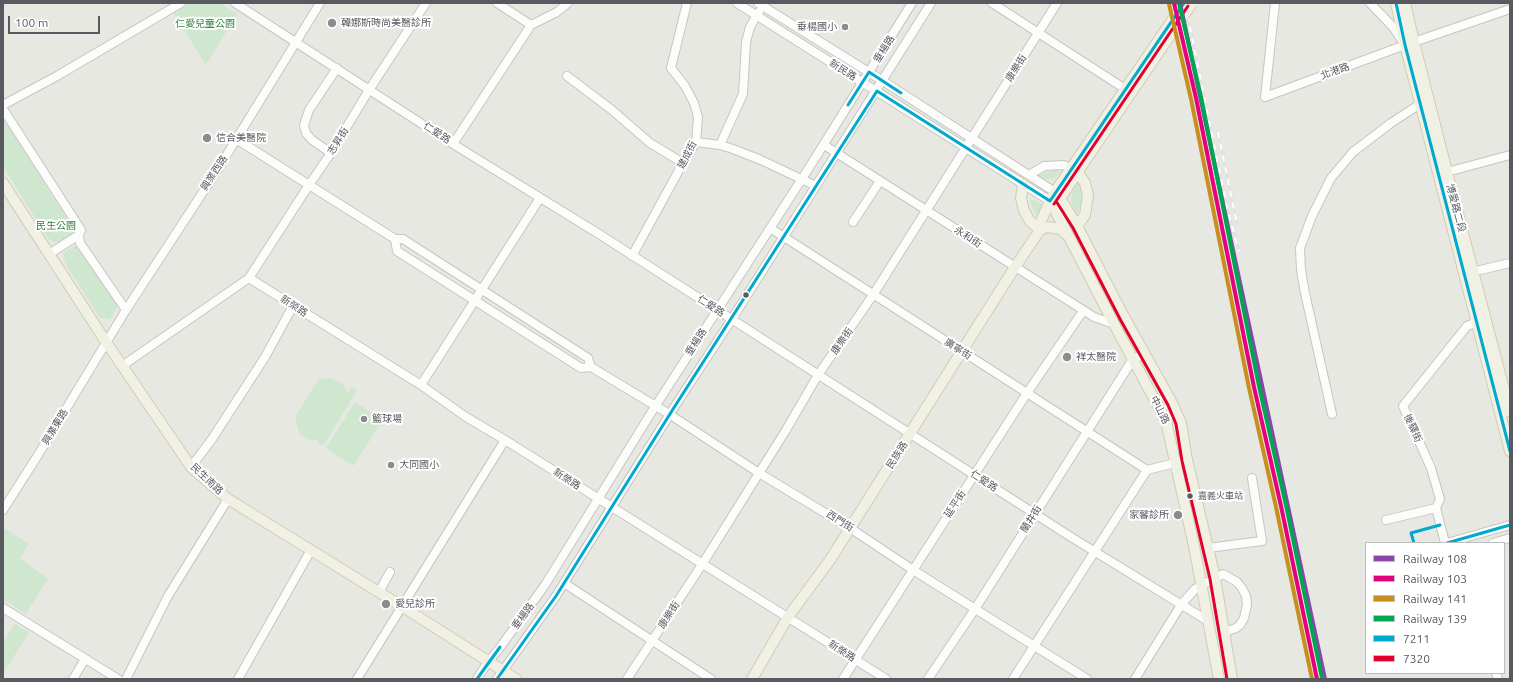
<!DOCTYPE html>
<meta charset="utf-8">
<style>
body{margin:0}
#map{position:relative;width:1513px;height:682px;overflow:hidden;background:#e8e8e2;font-family:Ubuntu,sans-serif}
canvas{display:block}
.frame{position:absolute;inset:0;border:4px solid #585a60;pointer-events:none}
.legend{position:absolute;left:1365px;top:542px;width:140px;height:132px;box-sizing:border-box;background:#fff;border:1px solid #bcbdbf;margin:0;padding:5px 7px;list-style:none;font-size:12px;color:#585a60}
.legend li{display:flex;align-items:center;gap:8px;height:20px}
.legend b{width:20px;border:1px solid #bcbdbf}
.scale{position:absolute;left:8px;top:16px;width:92px;height:18px;box-sizing:border-box;border:2px solid #585a60;border-top:0;padding-left:5px;font-size:12px;line-height:14px;white-space:nowrap;color:#585a60;-webkit-text-stroke:3px #fff;paint-order:stroke}
</style>
<div id="map">
<canvas width="1513" height="682"></canvas>
<div class="frame"></div>
<ul class="legend">
<li><b style="height:5px;background:#8e44ad"></b>Railway 108</li>
<li><b style="height:5px;background:#e5007d"></b>Railway 103</li>
<li><b style="height:5px;background:#c78f1d"></b>Railway 141</li>
<li><b style="height:5px;background:#00a651"></b>Railway 139</li>
<li><b style="height:5px;background:#00a9ce"></b>7211</li>
<li><b style="height:5px;background:#e4002b"></b>7320</li>
</ul>
<div class="scale">100 m</div>
</div>
<script>
const c = document.querySelector('canvas').getContext('2d');
c.lineJoin = 'round';
function paint(path, color) { c.fillStyle = color; c.fill(path, 'evenodd'); }
const poly = rows => new Path2D(rows.map(r => 'M' + r).join(''));
function stroke(path, color, width, dash) { c.strokeStyle = color; c.lineWidth = width; c.lineCap = dash ? 'butt' : 'round'; c.setLineDash(dash || []); c.stroke(path); }
function write(font, color, halo, rows, align = 'center') {
  c.font = font + ' Ubuntu,"Noto Sans TC",sans-serif'; c.lineWidth = 4; c.setLineDash([]); c.textBaseline = 'middle'; c.strokeStyle = halo; c.fillStyle = color; for (const [text, x, y, turn = 0] of rows) {
    c.save(); c.translate(x, y); c.rotate((+turn || 0) * Math.PI / 180); c.textAlign = isNaN(turn) ? turn : align; if (halo) c.strokeText(text, 0, 0); c.fillText(text, 0, 0); c.restore();
  }
}
paint(poly([
 [190,3,221,3,237,14,206,65,173,12],
 [3,118,75,231,70,236,59,242,52,241,47,237,3,166],
 [1053,170,1063,171,1054,178,1049,179,1045,179,1037,175],
 [1077,181,1084,188,1084,200,1076,215,1071,201,1072,193],
 [1030,199,1042,204,1043,208,1038,216,1034,212],
 [77,245,118,305,110,319,100,318,65,263,63,253],
 [331,378,342,383,348,393,352,387,357,391,323,446,317,443,319,440,310,440,300,434,298,429,295,417,318,380],
 [355,402,383,420,353,466,326,448],
 [4,528,29,544,20,558,48,579,26,614,3,599,3,530],
 [15,624,29,633,3,673,3,642]
]), '#cfe6cf');
const minor = poly([
 [235,3,453,144,599,234,1071,537,1208,621],
 [497,3,531,25],
 [737,3,1050,201],
 [758,3,883,81,1055,192,1058,196],
 [992,3,1119,85],
 [1275,3,1265,97,1405,45,1510,9],
 [1370,3,1393,27,1403,42],
 [567,76,612,110,650,143,683,163],
 [3,105,57,76,181,3],
 [3,109,81,230,79,235,49,254],
 [236,139,395,239,403,239,588,358,591,367],
 [696,142,720,145,733,149,761,160,816,186],
 [453,144,531,25,557,12,568,3],
 [720,145,743,94,746,42,750,27,759,12],
 [824,145,1094,317,1114,324],
 [331,153,312,140,306,133,304,125,309,110,337,68],
 [1447,172,1510,155],
 [1029,175,1044,166,1064,165,1072,169,1073,165],
 [853,222,880,181],
 [770,228,1147,470],
 [79,235,80,243,126,310],
 [395,239,397,251,581,368,591,367,669,414,759,473,850,528,913,570,1087,679],
 [632,256,683,163,696,142,698,117,694,103,685,86,671,68,687,3],
 [1468,269,1473,271,1480,270,1510,263],
 [249,278,421,385,466,417,505,440,886,679],
 [122,366,249,278,309,185,331,153,369,90,426,3],
 [421,385,540,198],
 [1332,414,1305,293,1301,270,1300,248,1312,216,1331,178,1353,152,1391,123,1420,104],
 [191,467,212,439,265,357,293,306],
 [1147,470,1187,460],
 [3,510,38,455,126,310,218,169,320,3],
 [1386,520,1436,508],
 [1445,543,1436,508,1440,499,1431,468,1403,406,1467,326,1482,320],
 [1447,543,1510,525],
 [1493,543,1510,538],
 [1208,548,1262,541,1252,478],
 [564,583,711,679],
 [379,592,390,572],
 [3,608,118,679],
 [1496,673,1498,679],
 [73,679,85,659],
 [126,679,168,596,228,499],
 [238,679,311,550],
 [357,679,505,440],
 [477,679,488,662,499,649,545,585,651,413,807,171,912,3],
 [497,679,556,596,675,406,732,319,931,3],
 [627,679,703,563,786,430,818,375,873,295,1057,3],
 [843,679,1027,393,1083,311],
 [928,679,975,609,1133,359,1144,354],
 [1013,679,1147,470],
 [1135,679,1181,605,1195,589,1223,574,1237,582,1242,588,1246,596,1247,605,1244,618,1240,625,1236,628,1225,632]
]);
const major = poly([
 [1396,3,1405,45,1510,451],
 [1405,3,1414,42,1447,172,1510,412],
 [3,183,106,342,191,467,201,476,228,499,403,607,516,679],
 [1023,184,1021,198,1024,211,1030,221,1040,230],
 [1060,198,1077,226,1124,317,1172,403,1181,423,1187,460,1215,578,1232,679],
 [1050,201,1054,208,1114,324,1166,421,1194,546,1219,679],
 [1057,203,1085,161],
 [1077,226,1085,215,1088,195,1085,183,1078,173],
 [1042,227,1040,230,1047,227,1054,228,1060,229,1067,235],
 [752,679,788,617,830,560,1015,267,1040,230,1041,221,1050,201,1055,192,1184,3]
]);
stroke(minor, '#c5c6c4', 10);
stroke(major, '#d0ccaf', 12);
stroke(minor, '#fcfcfb', 8);
stroke(major, '#f1f0e5', 10);
const rail = poly([
 [1185,3,1227,208,1239,252],
 [1218,132,1237,224]
]);
stroke(rail, '#e2e2e1', 3.5);
stroke(rail, '#fff', 2, [6]);
const majorBridge = poly([
 [1085,161,1192,3]
]);
stroke(majorBridge, '#d0ccaf', 12, []);
stroke(majorBridge, '#f1f0e5', 10);
stroke(poly([
 [1396,3,1405,45,1510,451],
 [848,105,869,72,901,93],
 [1414,543,1411,533,1440,525],
 [1447,543,1510,525],
 [477,679,500,647],
 [497,679,556,596,675,406,877,91,1050,201,1184,3]
]), '#00a9ce', 3);
stroke(poly([
 [1056,201,1073,228,1120,319,1168,405,1176,424,1182,461,1210,579,1227,679],
 [1054,204,1188,6]
]), '#e4002b', 3);
stroke(poly([
 [1180,3,1325,679]
]), '#8e44ad', 4);
stroke(poly([
 [1174,3,1196,98,1254,387,1281,506,1317,679]
]), '#e5007d', 4);
stroke(poly([
 [1169,4,1191,99,1249,388,1276,507,1312,679]
]), '#c78f1d', 4);
stroke(poly([
 [1179,3,1201,97,1259,386,1286,505,1322,678]
]), '#00a651', 4);
for (const [x, y, r, color] of [
 [332,23,5,"#8a8c8e"],
 [845,27,4,"#8a8c8e"],
 [207,138,5,"#8a8c8e"],
 [746,295,3.5,"#585a60"],
 [1067,357,5,"#8a8c8e"],
 [364,419,4,"#8a8c8e"],
 [391,465,4,"#8a8c8e"],
 [1190,496,3.5,"#585a60"],
 [1178,515,5,"#8a8c8e"],
 [386,604,5,"#8a8c8e"]
]) { const dot = new Path2D(); dot.arc(x, y, r, 0, 2 * Math.PI); c.fillStyle = color; c.fill(dot); stroke(dot, '#fff', 1.5); }
write('9px', '#585a60', '#fff', [
 ["嘉義火車站",1198,496]
], 'left');
write('10px', '#585a60', '#fff', [
 ["韓娜斯時尚美醫診所",341,23],
 ["垂楊國小",837,27,"right"],
 ["信合美醫院",216,138],
 ["祥太醫院",1076,357],
 ["籃球場",372,419],
 ["大同國小",399,465],
 ["家馨診所",1169,515,"right"],
 ["愛兒診所",395,604]
], 'left');
write('10px', '#348343', '#fff', [
 ["仁愛兒童公園",205,24],
 ["民生公園",56,226]
]);
write('10px', '#585a60', '#fff', [
 ["垂楊路",884,49,-58],
 ["康樂街",1016,68,-58],
 ["新民路",843,70,32],
 ["北港路",1335,71,-20],
 ["仁愛路",437,133,33],
 ["志昇街",338,141,-58],
 ["建成街",687,155,-63],
 ["興業西路",214,173,-57],
 ["博愛路二段",1456,208,75],
 ["永和街",968,237,33],
 ["新榮路",294,306,33],
 ["仁愛路",711,306,33],
 ["康樂街",842,341,-55],
 ["垂楊路",696,342,-57],
 ["廣寧街",958,349,32],
 ["中山路",1160,410,63],
 ["興業東路",55,427,-59],
 ["後驛街",1413,428,66],
 ["民族路",897,455,-57],
 ["民生南路",207,479,43],
 ["新榮路",567,479,32],
 ["仁愛路",984,481,33],
 ["延平街",955,504,-57],
 ["蘭井街",1031,519,-58],
 ["西門街",840,521,32],
 ["康樂街",669,615,-57],
 ["垂楊路",523,616,-54],
 ["新榮路",842,651,32]
]);
</script>
